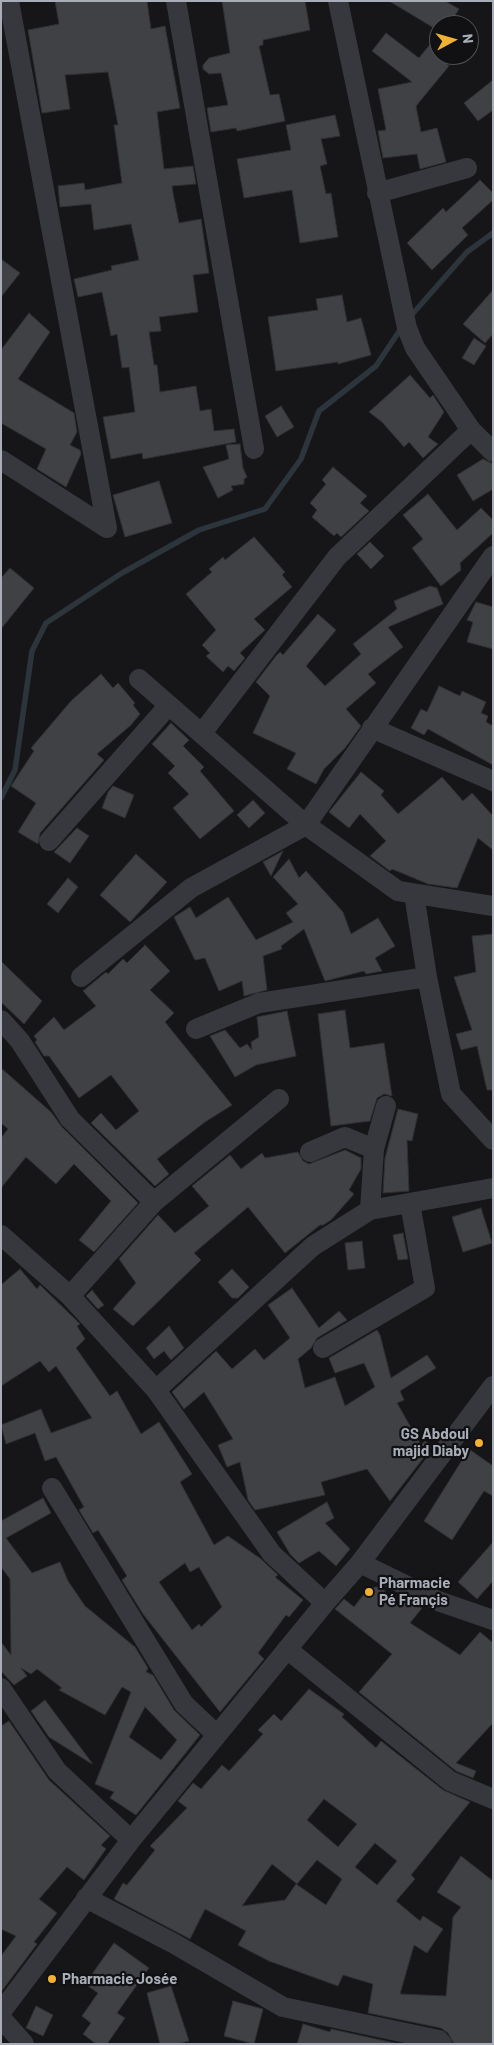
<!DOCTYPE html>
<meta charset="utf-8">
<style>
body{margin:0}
#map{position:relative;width:494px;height:2045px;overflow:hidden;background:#161618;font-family:Barlow,sans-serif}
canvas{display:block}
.frame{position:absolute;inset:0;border:2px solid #a8adb8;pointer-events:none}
.north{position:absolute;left:429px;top:15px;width:50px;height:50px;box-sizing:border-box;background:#111113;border:1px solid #4d4f55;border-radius:50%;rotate:84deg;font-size:14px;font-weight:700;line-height:20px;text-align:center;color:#a8adb8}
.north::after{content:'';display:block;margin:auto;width:18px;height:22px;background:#f2b134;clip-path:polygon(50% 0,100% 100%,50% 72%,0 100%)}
</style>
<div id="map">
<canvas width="494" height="2045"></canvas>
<div class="frame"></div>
<div class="north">N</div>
</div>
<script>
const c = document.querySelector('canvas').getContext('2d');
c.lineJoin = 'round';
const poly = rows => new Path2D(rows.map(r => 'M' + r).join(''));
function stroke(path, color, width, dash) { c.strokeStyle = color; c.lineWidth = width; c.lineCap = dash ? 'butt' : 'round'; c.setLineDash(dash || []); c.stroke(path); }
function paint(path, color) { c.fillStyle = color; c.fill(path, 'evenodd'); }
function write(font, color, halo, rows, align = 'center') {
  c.font = font + ' Barlow,sans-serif'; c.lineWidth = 4.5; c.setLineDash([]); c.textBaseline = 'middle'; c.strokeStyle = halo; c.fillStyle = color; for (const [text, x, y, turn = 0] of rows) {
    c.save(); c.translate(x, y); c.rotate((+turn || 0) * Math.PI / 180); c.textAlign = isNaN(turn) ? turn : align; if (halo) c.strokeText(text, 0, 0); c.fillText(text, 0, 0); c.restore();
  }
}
stroke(poly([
 [409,318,467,252,493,233],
 [1,798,15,770,32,651,46,623,122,573,199,530,265,509,301,459,319,411,376,366,402,327]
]), '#2c353c', 5.5);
const building = poly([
 [55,1,147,1,151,29,165,26,180,108,157,112,164,169,193,166,196,184,172,186,173,193,179,223,201,219,209,273,193,275,198,312,159,317,161,331,149,332,154,365,157,365,160,392,196,386,200,411,211,409,214,431,234,429,236,442,143,459,142,453,111,459,103,417,135,412,129,367,122,368,117,334,111,336,102,292,78,297,74,279,112,270,111,266,139,260,131,224,94,230,91,204,60,207,58,186,84,183,85,190,122,183,114,125,118,125,108,72,65,75,70,109,42,113,28,30,59,24,55,1],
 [222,1,305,1,310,30,263,40,263,45,259,46,270,95,279,94,285,121,237,131,236,128,211,132,207,108,228,105,221,73,209,74,203,69,203,65,209,58,230,53,222,1],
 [389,1,445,1,459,9,449,25,439,25,439,31,389,1],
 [386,33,419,58,439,33,439,57,449,66,416,106,421,132,437,128,446,162,420,169,417,154,383,158,378,131,386,130,378,89,412,82,372,51,386,33],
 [493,80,493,110,478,121,464,103,493,80],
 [335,115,340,136,321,139,327,164,320,166,326,194,331,193,338,237,300,243,292,190,244,198,237,159,291,150,286,125,335,115],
 [480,180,493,193,493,200,462,228,468,235,432,270,407,243,443,208,446,212,480,180],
 [1,259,20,273,1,297,1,259],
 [493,290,493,334,485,343,463,324,493,290],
 [342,295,347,322,361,318,371,355,338,364,338,362,276,371,268,317,318,310,316,299,342,295],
 [29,313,50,332,18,379,74,413,77,432,70,445,80,450,81,454,66,487,37,469,46,449,1,423,1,350,29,313],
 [474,338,486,346,474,365,462,358,474,338],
 [410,375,430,398,433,395,444,412,428,437,438,444,423,458,409,442,404,447,382,422,369,412,410,375],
 [281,406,294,427,277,437,265,416,281,406],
 [240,444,243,468,247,477,244,479,244,484,231,486,233,490,218,498,203,467,229,459,226,445,240,444],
 [483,459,493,464,493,489,473,501,457,475,483,459],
 [333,467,367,496,360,503,369,511,341,537,337,533,334,536,312,517,317,510,310,503,326,484,322,480,333,467],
 [159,481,172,523,125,537,113,495,159,481],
 [428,494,457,530,481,508,493,520,493,533,460,563,461,570,441,586,412,548,423,539,403,515,428,494],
 [254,537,285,572,282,575,292,587,254,619,265,630,240,653,245,658,234,671,228,666,223,672,206,656,210,653,202,645,216,630,186,594,212,572,209,569,223,557,225,560,254,537],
 [370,542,384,556,371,569,357,554,370,542],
 [10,568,34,588,1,629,1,578,10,568],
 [430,586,437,588,443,604,388,627,403,647,368,674,376,683,346,709,361,726,345,748,324,769,316,784,287,769,296,753,253,733,270,696,256,682,276,656,280,652,283,655,318,614,336,630,306,666,325,686,361,654,353,644,397,609,394,601,430,586],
 [476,602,493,607,493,649,467,642,473,622,467,620,476,602],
 [101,674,113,688,118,683,135,703,133,705,140,714,131,725,97,754,104,760,40,833,38,844,18,832,36,803,11,786,34,751,31,748,71,701,101,674],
 [439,686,460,696,462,691,486,702,481,713,488,716,486,722,493,726,493,765,428,729,424,735,411,728,421,709,427,712,439,686],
 [171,723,189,740,183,746,204,767,200,771,234,811,200,839,173,808,189,794,168,773,175,766,152,744,171,723],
 [361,772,384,791,381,795,398,814,442,777,463,801,472,793,493,816,493,850,478,838,457,888,428,884,392,869,390,871,370,856,386,841,360,814,349,828,329,812,361,772],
 [113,786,134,795,125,818,102,808,108,792,113,786],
 [253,800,265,813,249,828,237,815,253,800],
 [77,828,89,836,70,863,54,852,77,828],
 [283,851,271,876,263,862,283,851],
 [136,854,167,882,130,922,100,895,136,854],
 [289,859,299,878,306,871,343,912,351,934,378,918,395,946,375,958,382,971,366,974,364,971,325,981,304,929,281,946,282,949,263,956,267,990,244,996,242,981,219,991,205,958,195,960,174,917,190,907,196,918,228,897,256,940,293,922,286,913,298,904,273,877,289,859],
 [68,878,78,887,58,913,47,904,68,878],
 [493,934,493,1090,487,1090,477,1046,461,1050,456,1034,472,1030,454,977,476,972,472,936,493,934],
 [145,945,170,971,150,990,174,1013,165,1022,232,1105,205,1122,157,1159,169,1174,155,1186,91,1123,101,1113,116,1130,139,1111,111,1075,79,1098,49,1056,44,1056,35,1042,37,1040,34,1036,54,1017,64,1030,96,1006,83,991,106,972,108,974,123,959,127,963,145,945],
 [1,961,42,1001,24,1024,1,1002,1,961],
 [345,1010,350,1048,384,1043,392,1096,384,1094,377,1098,370,1121,331,1126,318,1014,345,1010],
 [287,1011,296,1056,256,1065,235,1077,210,1036,225,1030,240,1048,247,1044,252,1050,251,1042,259,1037,257,1017,287,1011],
 [1,1068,51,1112,62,1127,138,1203,94,1252,79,1240,111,1201,74,1164,56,1184,26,1157,1,1188,1,1138,8,1129,1,1123,1,1068],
 [398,1109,418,1114,412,1141,407,1140,409,1191,383,1193,385,1158,398,1109],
 [345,1150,361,1158,361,1169,349,1190,354,1194,331,1220,323,1225,320,1225,285,1253,248,1207,194,1253,201,1260,133,1326,113,1309,136,1283,119,1259,158,1215,175,1233,209,1206,192,1186,230,1155,241,1169,262,1153,265,1158,298,1152,303,1161,309,1164,345,1150],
 [481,1208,492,1243,463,1252,452,1217,481,1208],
 [403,1233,408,1259,398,1260,393,1235,403,1233],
 [362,1241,365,1268,348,1270,345,1243,362,1241],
 [20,1269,37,1289,40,1285,80,1324,77,1326,85,1339,76,1348,110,1396,117,1391,141,1434,159,1422,192,1474,180,1482,214,1545,228,1536,261,1559,278,1575,275,1577,303,1600,289,1617,286,1615,258,1653,264,1659,220,1712,143,1614,122,1580,127,1576,98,1530,93,1533,79,1510,84,1507,56,1457,45,1461,35,1433,6,1444,1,1425,41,1409,51,1433,92,1418,56,1366,49,1372,40,1361,1,1386,1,1285,20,1269],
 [185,1563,190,1572,199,1567,222,1607,201,1627,199,1624,192,1630,159,1582,185,1563],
 [232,1269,249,1287,238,1298,232,1298,218,1282,232,1269],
 [292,1288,319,1328,339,1311,347,1320,317,1338,311,1348,298,1359,305,1388,335,1377,345,1406,375,1387,364,1363,335,1373,329,1358,377,1330,380,1335,391,1378,427,1355,436,1368,400,1391,404,1400,397,1403,421,1445,425,1441,432,1447,390,1501,367,1469,321,1482,325,1495,255,1510,248,1500,240,1462,227,1467,218,1445,233,1439,204,1392,184,1409,172,1392,216,1351,232,1369,255,1349,264,1360,290,1338,268,1305,292,1288],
 [92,1290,104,1305,98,1309,86,1296,92,1290],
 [169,1326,184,1348,171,1360,164,1351,154,1359,146,1348,169,1326],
 [469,1449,493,1466,493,1496,484,1491,452,1540,424,1521,469,1449],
 [43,1498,51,1513,6,1538,32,1573,60,1562,68,1581,85,1606,135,1647,148,1668,146,1672,153,1675,174,1710,200,1735,136,1815,110,1798,114,1792,95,1784,131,1692,122,1687,105,1715,59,1690,62,1688,37,1669,31,1674,21,1668,27,1676,14,1685,1,1671,1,1642,11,1655,10,1579,1,1567,1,1521,43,1498],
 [145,1707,177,1740,161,1760,129,1737,145,1707],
 [327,1502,334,1518,325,1523,350,1549,336,1566,319,1551,299,1563,290,1554,277,1532,327,1502],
 [493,1542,493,1581,477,1599,458,1582,493,1542],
 [380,1586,400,1608,407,1599,422,1608,410,1623,460,1655,480,1632,493,1643,493,1723,456,1763,476,1771,473,1778,456,1771,359,1692,392,1654,335,1609,344,1599,354,1607,368,1589,380,1586],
 [309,1689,344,1714,342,1717,376,1748,381,1741,443,1790,470,1802,411,1875,415,1879,396,1901,420,1921,423,1916,443,1929,427,1953,414,1945,400,1994,446,1996,453,1917,461,1907,437,1892,461,1856,493,1881,493,2044,454,2044,448,2033,441,2028,368,2013,373,1984,343,1975,338,1986,269,1961,238,1945,246,1931,205,1909,190,1939,114,1899,123,1883,127,1885,155,1850,150,1846,187,1808,178,1801,193,1783,201,1789,222,1765,229,1771,263,1734,258,1730,274,1714,281,1721,309,1689],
 [324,1799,357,1824,338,1847,307,1820,324,1799],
 [375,1843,397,1861,377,1885,355,1867,375,1843],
 [317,1860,342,1879,326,1905,296,1884,285,1900,242,1906,272,1864,297,1884,317,1860],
 [45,1700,92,1763,92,1764,49,1737,31,1711,45,1700],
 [9,1721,49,1780,110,1836,101,1845,106,1849,84,1880,67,1867,39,1899,57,1913,34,1942,37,1944,1,1992,1,1956,16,1936,1,1929,1,1726,9,1721],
 [114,1943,149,1968,117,2013,125,2018,107,2044,96,2044,83,2034,91,2023,82,2016,98,1993,85,1984,114,1943],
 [171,1986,189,2041,177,2044,160,2044,147,1993,171,1986],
 [233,2001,263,2009,254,2044,224,2036,233,2001],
 [36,2006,53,2015,43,2036,26,2028,36,2006],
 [303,2024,330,2032,331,2029,399,2044,297,2044,303,2024]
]);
paint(building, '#404145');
stroke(building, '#303034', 1);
stroke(poly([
 [9,1,107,528],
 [176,1,254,449],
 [338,1,407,328,415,348,471,430],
 [377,193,467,168],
 [1,460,107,528],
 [139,679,306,825,398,891,493,906],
 [372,728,493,781],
 [202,733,337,557,471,430,493,452],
 [49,841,169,705],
 [414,894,427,977,451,1094,493,1140],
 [81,977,191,888,306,825,493,556],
 [1,1020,20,1041,70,1119,154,1202,70,1296],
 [196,1029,259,1003,427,977],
 [310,1152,345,1137,374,1149],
 [154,1202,279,1099],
 [370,1210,374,1149,386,1106],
 [1,1235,70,1296,156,1390,272,1554,325,1603],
 [323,1348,425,1288,410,1203],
 [156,1390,313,1246,370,1210,493,1188],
 [52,1488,184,1704,217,1735],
 [360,1563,438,1601,493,1620],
 [287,1649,450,1781,493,1799],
 [1,1688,57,1771,131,1840],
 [86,1898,173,1943,283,2007,439,2040,442,2044],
 [1,2012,131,1840,325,1603,360,1563,493,1386],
 [1,2018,24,2044]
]), '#37383d', 20);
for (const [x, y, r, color] of [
 [479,1443,5,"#f2b134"],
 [369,1592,5,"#f2b134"],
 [52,1979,5,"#f2b134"]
]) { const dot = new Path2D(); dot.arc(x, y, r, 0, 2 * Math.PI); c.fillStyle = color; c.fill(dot); stroke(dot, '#111113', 2); }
write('bold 15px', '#a8adb8', '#111113', [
 ["GS Abdoul",469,1434,"right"],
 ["majid Diaby",469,1451,"right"],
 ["Pharmacie",379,1583],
 ["Pé Françis",379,1600],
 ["Pharmacie Josée",62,1979]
], 'left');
</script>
